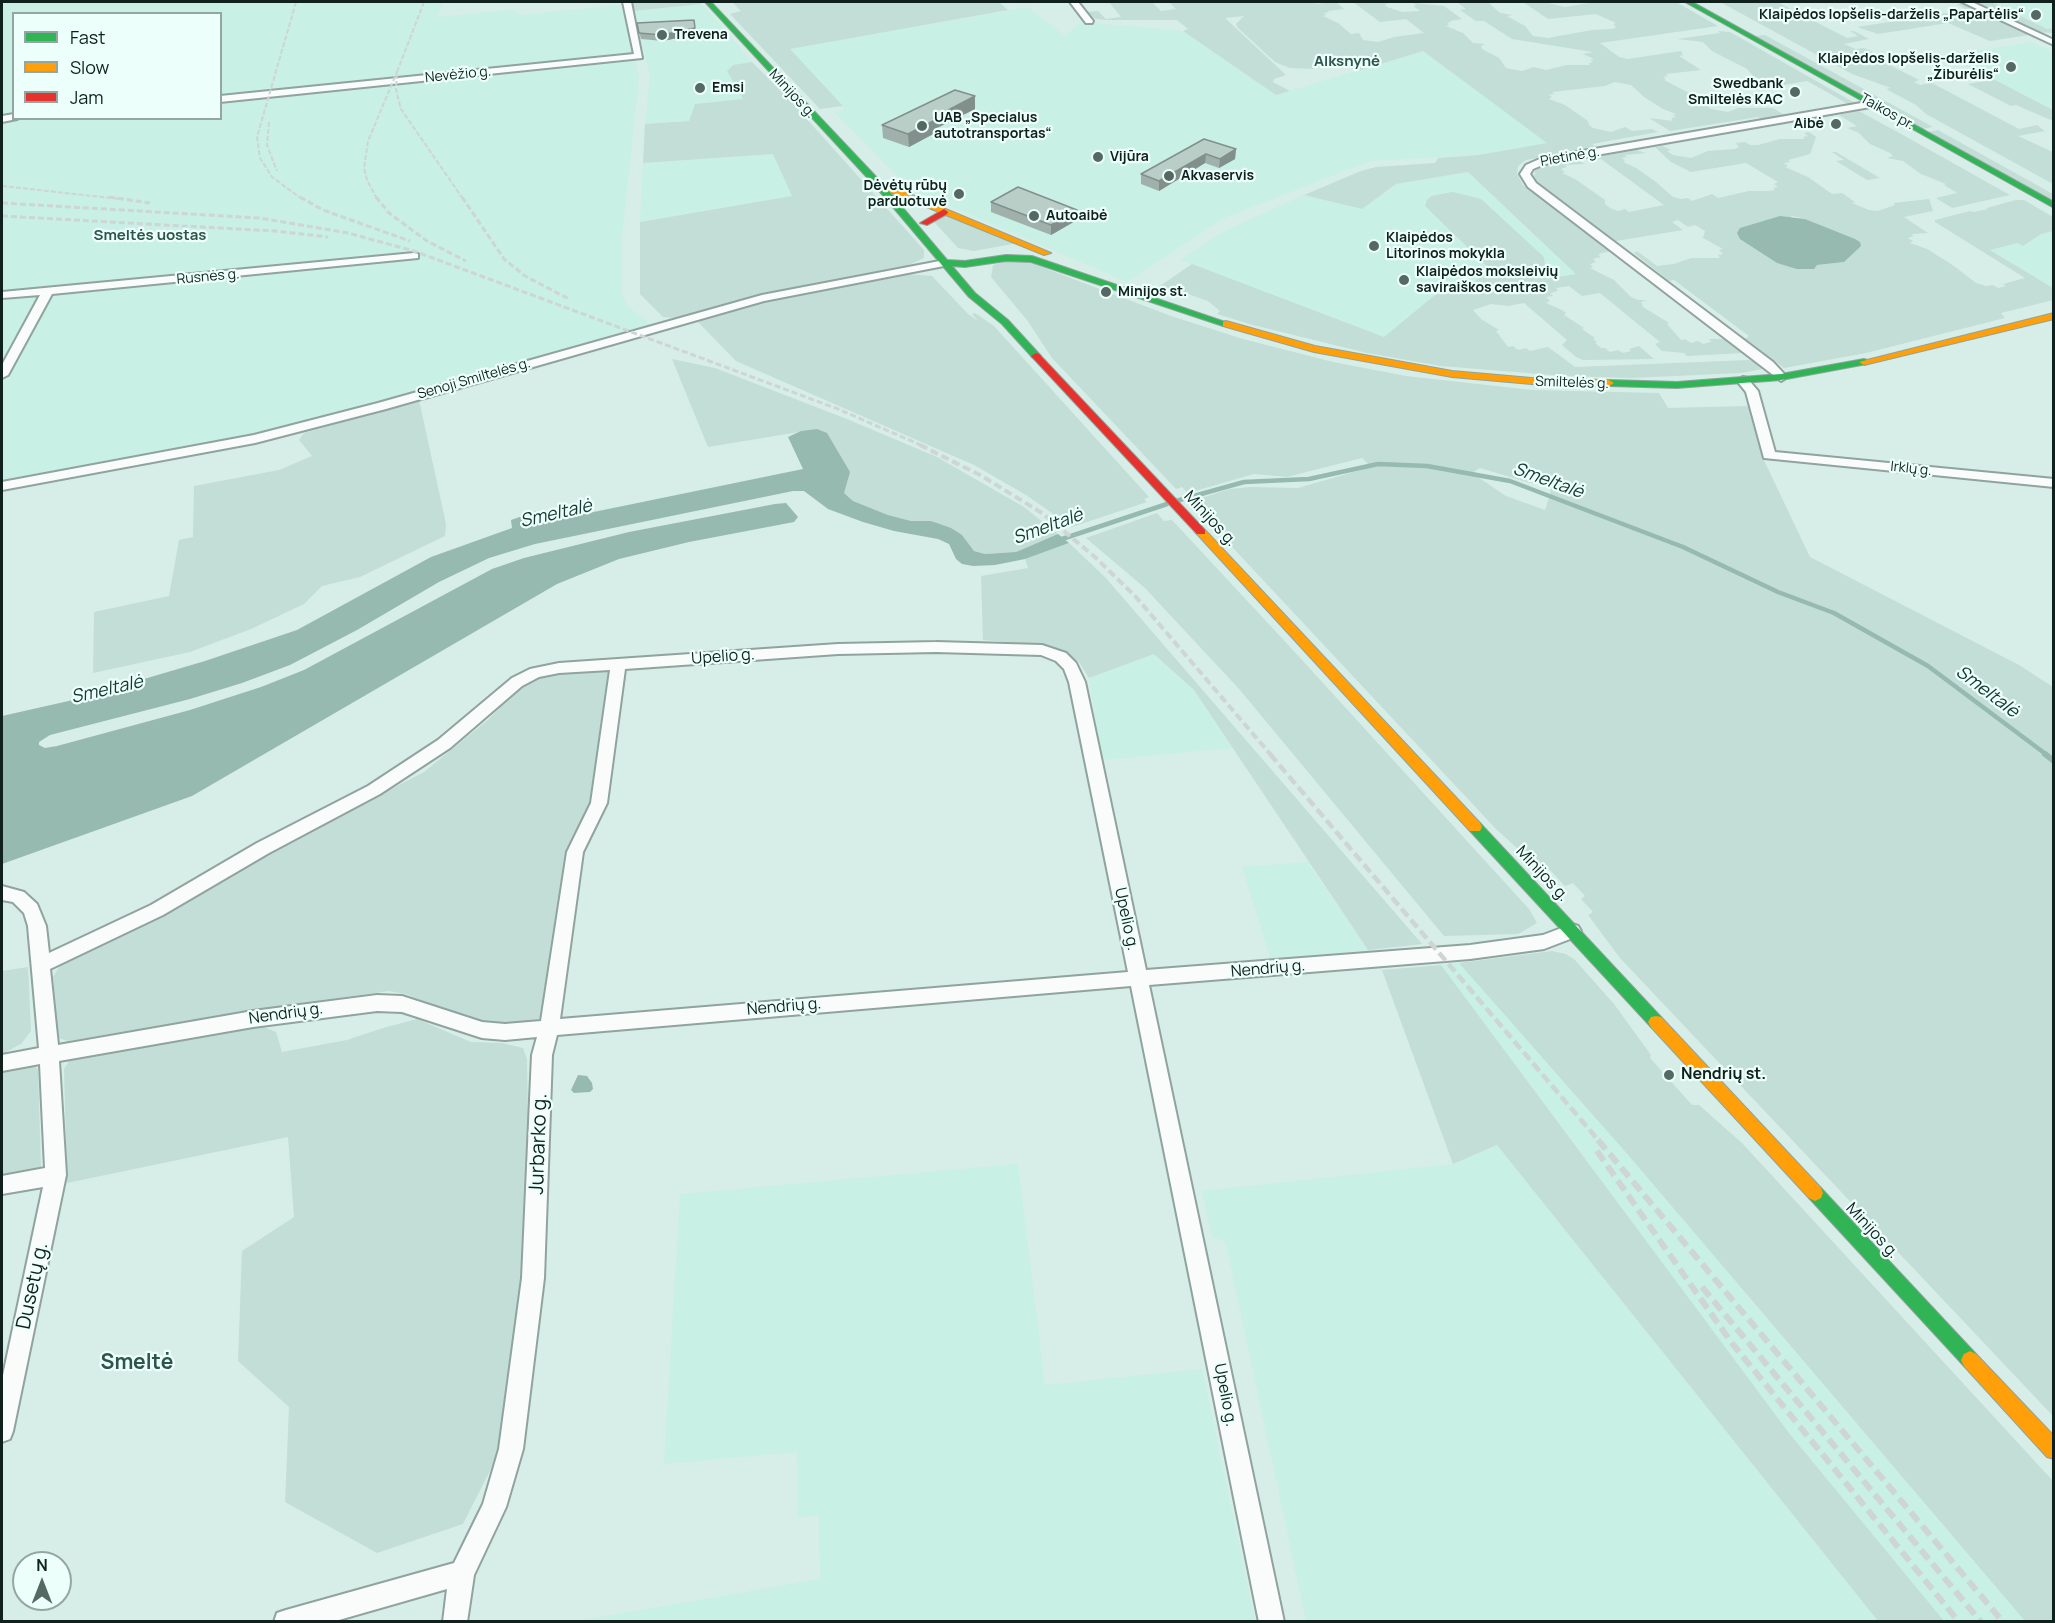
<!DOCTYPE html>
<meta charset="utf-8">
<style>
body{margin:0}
#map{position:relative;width:2055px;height:1623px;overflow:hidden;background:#d6eee7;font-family:Manrope,sans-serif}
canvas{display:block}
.frame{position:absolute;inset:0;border:3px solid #10211d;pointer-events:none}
.legend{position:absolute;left:12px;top:12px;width:210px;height:108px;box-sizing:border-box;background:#edfffa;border:2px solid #95a6a2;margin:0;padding:8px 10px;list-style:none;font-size:18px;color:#10211d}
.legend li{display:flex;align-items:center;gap:12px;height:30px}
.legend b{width:30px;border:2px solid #95a6a2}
.north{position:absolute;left:12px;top:1551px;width:60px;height:60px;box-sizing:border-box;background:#edfffa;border:2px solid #95a6a2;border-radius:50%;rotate:0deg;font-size:16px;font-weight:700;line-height:24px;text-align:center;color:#10211d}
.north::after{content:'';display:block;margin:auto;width:21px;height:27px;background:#556964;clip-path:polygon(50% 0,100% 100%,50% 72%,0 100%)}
</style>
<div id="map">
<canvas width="2055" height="1623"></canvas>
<div class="frame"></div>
<ul class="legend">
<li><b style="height:8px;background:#30b455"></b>Fast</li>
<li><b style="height:8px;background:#ff9f0a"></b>Slow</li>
<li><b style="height:8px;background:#e5322d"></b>Jam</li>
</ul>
<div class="north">N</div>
</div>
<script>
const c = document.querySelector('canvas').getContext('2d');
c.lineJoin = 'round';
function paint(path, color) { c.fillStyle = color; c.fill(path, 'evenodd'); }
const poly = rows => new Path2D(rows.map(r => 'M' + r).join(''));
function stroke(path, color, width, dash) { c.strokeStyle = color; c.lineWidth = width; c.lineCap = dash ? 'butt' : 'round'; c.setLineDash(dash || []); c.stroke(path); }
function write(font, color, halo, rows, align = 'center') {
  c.font = font + ' Manrope,sans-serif'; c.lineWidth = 4.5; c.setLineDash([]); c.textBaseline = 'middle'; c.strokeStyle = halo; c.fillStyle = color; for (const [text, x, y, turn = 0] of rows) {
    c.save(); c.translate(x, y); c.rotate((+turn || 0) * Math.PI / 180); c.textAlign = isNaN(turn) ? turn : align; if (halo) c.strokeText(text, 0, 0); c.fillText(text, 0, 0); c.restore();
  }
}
paint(poly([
 [2,2,444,2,437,17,512,10,520,15,621,5,639,78,622,236,622,295,627,306,651,324,263,435,174,453,2,483],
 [14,14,220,14,220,118,14,118],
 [1991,2,2053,2,2053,28,2047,29],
 [702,4,752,62,733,65,744,99,695,104,689,121,645,124,650,75,633,11],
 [1028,7,1065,36,1081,22,1183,31,1276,95,1423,51,1548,143,1479,155,1370,161,1224,218,1127,282,909,188,834,112,845,109,789,49],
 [2031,42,2053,52,2053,110,1946,56],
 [773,154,792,196,640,222,643,163],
 [1468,172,1577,274,1471,291,1447,285,1384,337,1180,260,1223,232,1304,195,1362,209,1396,184],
 [2053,231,2053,288,1990,250,2041,234],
 [1154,653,1194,690,1232,748,1102,760,1089,678],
 [1307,862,1368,950,1271,960,1242,867],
 [1459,963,1629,1156,2025,1621,1944,1621,1789,1433,1441,965],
 [1497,1145,1878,1621,1306,1621,1228,1253,1225,1241,1212,1237,1202,1191,1453,1164],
 [1018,1164,1045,1385,1202,1369,1255,1621,578,1621,820,1579,819,1515,798,1517,797,1452,664,1464,680,1194]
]), '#c8f0e5');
paint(poly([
 [631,2,699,2,702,4,633,11],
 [732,2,999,2,1008,10,790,49,843,106,820,109,730,14,741,11],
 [1109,2,1152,2,1161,11,1176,9,1169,2,1308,2,1318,4,1329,2,1337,3,1344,9,1328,11,1329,12,1324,13,1326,15,1323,16,1338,23,1351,34,1359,33,1363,40,1378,42,1394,37,1424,33,1406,19,1380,22,1353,2,1389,2,1390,3,1385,4,1387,7,1402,12,1420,11,1413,6,1416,6,1414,3,1444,6,1462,19,1450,21,1451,22,1447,23,1449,25,1446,26,1463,33,1473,43,1485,44,1481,46,1482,49,1499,58,1506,68,1522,71,1534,67,1546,70,1567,65,1590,65,1589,63,1593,62,1590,60,1594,59,1583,54,1593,52,1512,39,1484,21,1476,21,1460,10,1466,9,1457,2,1489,3,1500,13,1513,15,1507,16,1525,26,1533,36,1548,38,1592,30,1613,29,1616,27,1613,24,1616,23,1596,14,1548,19,1523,2,1544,2,1565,7,1595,2,1676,2,1718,26,1600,43,1619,57,1628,59,1681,51,1683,55,1679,56,1701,70,1666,74,1668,76,1663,77,1666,79,1664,80,1695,96,1711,109,1728,112,1738,108,1773,108,1786,116,1763,120,1758,117,1670,131,1649,118,1673,121,1671,118,1676,117,1673,115,1676,114,1663,109,1644,97,1631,85,1615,82,1605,86,1552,92,1554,94,1549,95,1552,97,1549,99,1565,105,1588,121,1589,125,1593,128,1611,132,1625,127,1632,131,1652,129,1658,132,1592,144,1597,148,1526,160,1518,166,1517,174,1523,185,1611,251,1598,254,1601,257,1593,259,1596,262,1590,264,1593,267,1590,268,1614,280,1631,297,1638,300,1647,300,1641,302,1643,307,1669,323,1667,324,1681,340,1685,339,1691,343,1698,341,1703,344,1711,342,1709,339,1724,339,1743,353,1687,356,1684,353,1662,351,1655,344,1660,342,1600,293,1582,296,1569,286,1556,288,1558,291,1550,293,1553,296,1546,297,1550,301,1546,303,1562,310,1566,313,1564,315,1584,328,1582,329,1595,338,1593,339,1597,342,1595,343,1601,348,1605,348,1610,352,1618,350,1623,353,1631,351,1629,349,1639,346,1654,359,1583,360,1576,357,1562,345,1567,340,1524,303,1508,306,1491,304,1473,310,1481,319,1499,330,1496,331,1508,347,1513,346,1518,350,1526,348,1530,351,1548,347,1575,367,1749,360,1759,363,1762,369,1741,373,1632,378,1564,376,1441,366,1367,353,1253,325,1217,314,1220,311,1208,301,1185,293,1157,288,1192,264,1384,337,1447,285,1465,290,1486,272,1492,271,1425,206,1427,200,1431,196,1453,192,1481,199,1544,257,1545,266,1540,272,1558,277,1576,274,1468,172,1396,184,1362,209,1304,195,1361,171,1376,167,1435,163,1438,158,1479,155,1547,143,1423,51,1361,70,1328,64,1313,69,1290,68,1275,62,1238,28,1236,24,1244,16,1225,18,1286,75,1274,79,1273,82,1290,91,1276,95,1183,31,1188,29,1177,20,1106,20,1096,19,1086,12,1098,11,1106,19,1121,17],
 [1720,2,1777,2,1847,38,1858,36,1850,31,1854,31,1869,39,1844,44,1856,49,1864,48,1873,52,1868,54,1919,80,1914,82,1920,85,1932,83,2019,129,2037,125,2045,131,2018,136,2053,152,2053,184,1926,114,1916,105,1886,89,1891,88,1852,74],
 [1971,2,1991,2,2047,29,2053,28,2053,33,2035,32],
 [1963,3,2029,35,1990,41,1948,23,1878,34,1857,27,1967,10,1957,4],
 [1718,31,1730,32,1855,103,1850,105,1807,81,1778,86,1753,76,1747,69,1712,51,1703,42,1677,39,1720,33],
 [1765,35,1933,127,1923,129,1755,36],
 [752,62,789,99,924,250,924,258,905,267,760,295,676,318,663,317,640,294,640,222,792,196,773,154,643,163,645,124,689,121,695,104,743,99,727,71,733,65],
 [1993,79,2053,110,2053,121,2016,105,2011,106,1968,84],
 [1859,111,1903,135,2010,195,1952,208,1936,198,1957,193,1944,185,1946,184,1921,174,1903,161,1887,158,1893,156,1890,153,1870,144,1859,133,1847,128,1857,126,1839,115],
 [1938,130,2053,194,2053,201,1928,132],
 [1809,132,1816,137,1810,154,1788,160,1790,162,1784,163,1788,166,1785,167,1808,177,1832,194,1842,193,1855,202,1852,203,1869,210,1878,211,1895,205,1894,203,1929,199,1933,211,1904,217,1928,233,1911,234,1914,236,1908,238,1913,241,1910,243,1927,249,1954,266,1976,283,1986,286,1993,285,1998,288,2006,286,2003,284,2025,278,1935,222,1935,220,1970,211,1974,212,1988,209,1986,208,2016,200,2024,200,2053,217,2053,231,2041,234,2023,246,2017,243,1990,250,2053,288,2053,300,2001,313,2005,318,1866,353,1784,368,1745,339,1749,336,1674,280,1669,281,1634,253,1637,251,1657,266,1674,264,1691,258,1720,258,1718,255,1723,254,1719,250,1723,249,1703,238,1705,231,1695,225,1688,227,1678,220,1672,222,1683,230,1616,241,1534,180,1535,170,1540,166,1578,160,1585,164,1565,165,1567,167,1561,169,1565,172,1562,173,1575,179,1605,200,1605,204,1610,208,1618,211,1625,209,1629,212,1664,205,1601,159,1596,160,1598,157,1636,150,1646,153,1625,155,1627,157,1622,158,1625,161,1623,162,1636,168,1656,182,1673,197,1681,199,1688,198,1692,201,1712,194,1718,198,1749,191,1768,191,1775,190,1773,188,1778,187,1774,184,1778,182,1746,163,1691,172,1671,162,1655,147,1663,146,1671,150,1667,151,1673,155,1691,158,1708,151,1735,149,1739,147,1736,143,1745,142,1750,145,1758,145,1780,139,1805,139,1803,137,1808,136,1804,133],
 [1792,216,1805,219,1860,242,1844,262,1817,265,1777,263,1761,252],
 [1832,152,1836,152,1880,178,1867,180,1836,161,1844,160],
 [944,214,1018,243,974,251,958,248,935,223,935,220],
 [1008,261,1031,263,1171,316,1243,339,1333,362,1406,376,1532,390,1659,393,1668,408,1749,406,1752,409,1761,454,1810,557,2019,665,2053,687,2053,1416,1620,958,1588,915,1593,912,1581,899,1585,896,1573,883,1565,886,1550,870,1529,859,1496,829,1204,517,1206,513,1195,500,1230,489,1251,487,1298,488,1371,467,1362,458,1287,477,1254,474,1188,493,1182,487,1176,489,1052,358,1027,320,991,277,993,265],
 [1480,468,1530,483,1552,480,1550,495,1545,510,1506,496,1472,473],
 [908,274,932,276,968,314,978,321,972,314,975,313,994,326,1149,497,1144,499,1147,502,1072,527,1026,495,974,465,736,361,698,322,756,304],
 [672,359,715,368,847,419,937,457,1024,507,1058,534,1016,552,985,554,974,551,962,535,931,521,911,521,888,515,853,501,844,493,817,429,708,447],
 [419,400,446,524,445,536,360,577,322,586,304,604,251,629,190,652,93,673,94,612,169,596,179,540,193,537,194,486,279,470,312,456,299,440,304,433],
 [1157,513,1164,521,1172,520,1292,649,1529,909,1537,923,1518,934,1444,936,1240,690,1145,588,1086,538],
 [1069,543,1105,577,1422,944,1368,950,1194,690,1154,654,1089,678,1079,662,1063,651,1041,645,983,640,981,576,1028,568,1025,559],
 [612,668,591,807,544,1014,536,1021,496,1025,476,1023,406,994,389,991,260,1009,68,1041,58,1038,53,977,61,964,166,912,289,842,424,772,489,719,527,679,557,671],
 [1552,951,1566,954,1575,960,1614,1004,1651,1055,1650,1058,1692,1105,1699,1105,1742,1143,2053,1481,2053,1621,2025,1621,1629,1156,1459,963],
 [1441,965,1789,1433,1944,1621,1878,1621,1497,1145,1453,1164,1382,970],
 [28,967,31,1031,21,1044,2,1054,2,971],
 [417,1019,471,1042,502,1043,523,1048,527,1059,528,1116,524,1269,497,1457,463,1524,377,1553,285,1502,289,1407,238,1361,242,1251,294,1217,288,1137,67,1183,64,1069,69,1061,76,1057,262,1026,276,1032,282,1052,347,1040,383,1028],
 [32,1065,38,1069,41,1169,2,1177,2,1071]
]), '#c3ded6');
paint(poly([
 [1780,216,1805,219,1855,239,1860,242,1861,246,1844,262,1817,265,1814,269,1797,269,1777,263,1740,239,1737,233,1740,228],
 [817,429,827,433,850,472,844,493,853,501,888,515,911,521,931,521,951,528,962,535,974,551,985,554,1016,552,1058,534,1069,543,1025,559,995,565,973,566,962,564,956,559,949,544,938,539,894,531,863,522,828,509,804,491,793,491,535,544,489,558,439,582,357,630,290,665,242,683,190,699,50,735,39,742,39,745,45,748,57,746,190,710,261,687,304,670,492,569,524,558,629,532,775,504,786,503,798,517,794,522,689,542,619,559,557,584,192,796,2,864,2,716,73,700,205,661,297,630,431,557,512,528,511,520,537,511,545,522,803,469,788,437,801,431],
 [578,1075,587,1076,592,1083,593,1089,590,1092,574,1093,571,1090]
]), '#96b9b0');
stroke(poly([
 [1176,501,1244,482,1309,479,1378,464,1427,466,1510,481,1683,547,1778,592,1834,613,1928,666,2047,755],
 [1059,540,1167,504]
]), '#96b9b0', 4.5);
stroke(poly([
 [2045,754,2054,761]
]), '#96b9b0', 6);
const street = poly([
 [623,2,631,2,642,58,220,102,220,96,634,54,623,2],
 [1070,2,1078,2,1093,21,1092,23,1086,23,1070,2],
 [1962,2,1972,2,2054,40,2054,45,1962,2],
 [1873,101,1878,104,1876,106,1545,164,1533,169,1530,174,1536,183,1773,362,1787,377,1781,381,1528,187,1520,174,1526,165,1542,158,1873,101],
 [14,114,14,118,17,119,2,122,2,116,14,114],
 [414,253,418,254,418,258,52,294,8,375,2,378,2,365,40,295,2,298,2,292,414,253],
 [945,260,950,263,949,265,764,301,386,409,255,443,2,490,2,482,254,435,378,403,762,295,945,260],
 [1743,377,1747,378,1758,391,1775,452,2054,479,2054,487,1764,458,1746,392,1737,381,1743,377],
 [936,642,1042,645,1066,653,1076,663,1085,682,1146,970,1470,945,1543,935,1572,924,1578,926,1581,931,1578,936,1544,949,1470,959,1149,985,1284,1622,1259,1622,1131,986,557,1035,552,1055,544,1278,523,1449,506,1507,474,1575,467,1622,443,1622,447,1589,332,1622,274,1622,277,1613,286,1610,454,1563,483,1504,499,1449,522,1278,532,1055,537,1037,505,1040,482,1038,402,1012,377,1011,253,1027,59,1061,66,1175,13,1431,10,1439,2,1442,2,1380,43,1187,2,1194,2,1176,45,1168,40,1064,2,1071,2,1055,39,1048,28,926,24,913,13,902,2,900,2,886,24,892,37,904,46,926,49,953,151,905,257,843,368,786,438,740,512,678,530,669,559,663,838,644,936,642],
 [936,652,1041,655,1056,661,1064,669,1069,682,1128,972,560,1019,583,852,607,803,625,669,838,654,936,652],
 [610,670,591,803,567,852,541,1021,505,1024,482,1022,402,996,377,995,253,1011,58,1045,50,969,163,915,269,853,380,794,450,748,522,686,539,677,559,673,610,670]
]);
const fast = poly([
 [705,2,711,2,881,182,947,260,965,261,1006,255,1032,256,1231,324,1223,326,1031,262,1006,261,965,267,952,266,975,293,1008,320,1041,356,1033,358,1002,324,969,297,875,186,705,2],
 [1685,2,1692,2,2054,202,2054,208,1685,2],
 [1864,359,1867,360,1867,364,1781,380,1677,388,1609,386,1604,383,1609,380,1677,382,1781,374,1864,359],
 [1475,822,1480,823,1661,1017,1664,1022,1661,1027,1656,1028,1651,1027,1470,831,1468,827,1470,823,1475,822],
 [1815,1185,1821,1188,1976,1354,1979,1360,1976,1366,1970,1369,1964,1366,1809,1198,1807,1193,1809,1188,1815,1185]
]);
const slow = poly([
 [875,182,881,182,1051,253,1044,255,875,186,875,182],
 [2054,313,2054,319,1864,365,1859,362,2054,313],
 [1226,321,1315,346,1452,371,1543,379,1609,380,1614,383,1609,386,1543,385,1452,377,1314,352,1223,326,1223,322,1226,321],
 [1201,529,1205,530,1480,823,1482,827,1480,831,1470,831,1197,534,1195,532,1201,529],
 [1656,1016,1661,1017,1821,1188,1823,1193,1821,1198,1815,1201,1809,1198,1651,1027,1648,1022,1651,1017,1656,1016],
 [1970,1351,1976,1354,2054,1436,2054,1459,2047,1457,1964,1366,1961,1360,1964,1354,1970,1351]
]);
const jam = poly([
 [944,209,948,212,947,214,927,225,920,223,944,209],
 [1036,353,1039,354,1205,530,1205,534,1197,534,1033,358,1031,356,1036,353]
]);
stroke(street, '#90a39e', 4);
stroke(fast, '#90a39e', 2);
stroke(slow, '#90a39e', 2);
stroke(jam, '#90a39e', 2);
paint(street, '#f9fcfb');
paint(fast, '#30b455');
paint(slow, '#ff9f0a');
paint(jam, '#e5322d');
stroke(poly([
 [296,2,257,137,260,158,272,177,302,199],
 [424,2,397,72,396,90,401,109,463,199],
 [269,122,267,145,277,171],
 [2,186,120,199],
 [377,199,367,180,364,168,368,141,397,72]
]), '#ced5d3', 2, [5, 2]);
stroke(poly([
 [109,197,150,203],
 [300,197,323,210,410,241],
 [376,197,389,213,427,241,466,261],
 [462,197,504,259,525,276,569,299],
 [2,203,259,218,348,233,414,251,838,409,923,446],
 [2,216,275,231,328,237]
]), '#ced5d3', 3, [6, 3]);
stroke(poly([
 [920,445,980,475,1042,513,1095,557,1136,597,1271,755]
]), '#ced5d3', 4, [8, 4]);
stroke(poly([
 [1270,754,1599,1141]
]), '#ced5d3', 4.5, [10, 4.5]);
stroke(poly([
 [1598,1140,2003,1622],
 [1597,1151,1731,1342,1959,1622],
 [1702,1287,1981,1622]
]), '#ced5d3', 6, [12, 6]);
paint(poly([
 [694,20,696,34,663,41,641,39,637,23],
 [975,96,975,109,937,128,937,132,909,147,883,138,882,125],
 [1204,139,1236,149,1235,159,1219,168,1205,163,1159,191,1141,184,1141,174],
 [991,202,1077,210,1077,220,1051,235,991,212]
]), '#a0b1ac');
paint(poly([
 [695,28,696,34,663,41,662,35],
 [975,96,975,109,937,128,937,132,909,147,908,134,933,118],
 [1236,149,1235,159,1219,168,1220,159],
 [1206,154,1205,163,1159,191,1159,181],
 [1077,210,1077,220,1051,235,1051,225]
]), '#82908c');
const building = poly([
 [694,20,695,28,662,35,639,33,637,23,694,20],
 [955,90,975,96,933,118,937,119,908,134,882,125,955,90],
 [1204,139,1236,149,1220,159,1206,154,1159,181,1141,174,1204,139],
 [1018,187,1077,210,1051,225,991,202,1018,187]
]);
paint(building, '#bacec8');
stroke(building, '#82908c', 1.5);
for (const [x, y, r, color] of [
 [2036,15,6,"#556964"],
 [662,35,6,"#556964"],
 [2011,67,6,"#556964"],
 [700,88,6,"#556964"],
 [1795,92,6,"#556964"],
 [1836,124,6,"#556964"],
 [922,126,6,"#556964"],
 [1098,157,6,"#556964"],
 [1169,176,6,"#556964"],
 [959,194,6,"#556964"],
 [1034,216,6,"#556964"],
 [1374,246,6,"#556964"],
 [1404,280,6,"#556964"],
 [1106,292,6,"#556964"],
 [1669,1075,6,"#556964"]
]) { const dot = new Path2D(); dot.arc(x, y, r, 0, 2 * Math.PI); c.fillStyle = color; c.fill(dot); stroke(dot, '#edfffa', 2); }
write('bold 14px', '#10211d', '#edfffa', [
 ["Klaipėdos lopšelis-darželis „Papartėlis“",2024,15,"right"],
 ["Trevena",674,35],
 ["Klaipėdos lopšelis-darželis",1999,59,"right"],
 ["„Žiburėlis“",1999,75,"right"],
 ["Swedbank",1783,84,"right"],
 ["Smiltelės KAC",1783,100,"right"],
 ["Emsi",712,88],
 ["UAB „Specialus",934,118],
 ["autotransportas“",934,134],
 ["Aibė",1824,124,"right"],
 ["Vijūra",1110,157],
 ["Akvaservis",1181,176],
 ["Dėvėtų rūbų",947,186,"right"],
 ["parduotuvė",947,202,"right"],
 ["Autoaibė",1046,216],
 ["Klaipėdos",1386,238],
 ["Litorinos mokykla",1386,254],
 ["Klaipėdos moksleivių",1416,272],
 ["saviraiškos centras",1416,288],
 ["Minijos st.",1118,292]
], 'left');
write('14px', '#10211d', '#edfffa', [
 ["Nevėžio g.",458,75,-6],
 ["Minijos g.",792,94,47],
 ["Taikos pr.",1887,112,29],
 ["Pietinė g.",1570,157,-10],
 ["Rusnės g.",208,277,-5],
 ["Senoji Smiltelės g.",474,379,-16],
 ["Smiltelės g.",1572,383,2],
 ["Irklų g.",1911,469,6]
]);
write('bold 15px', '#2e554c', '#edfffa', [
 ["Alksnynė",1347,62],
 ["Smeltės uostas",150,236]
]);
write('16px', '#10211d', '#edfffa', [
 ["Minijos g.",1210,519,47],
 ["Upelio g.",723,657,-4],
 ["Minijos g.",1542,874,47],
 ["Upelio g.",1126,919,78],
 ["Nendrių g.",1268,969,-5],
 ["Nendrių g.",784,1007,-5],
 ["Nendrių g.",286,1014,-8],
 ["Minijos g.",1872,1231,47],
 ["Upelio g.",1225,1395,79]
]);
write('bold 16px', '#10211d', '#edfffa', [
 ["Nendrių st.",1681,1075]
], 'left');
write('italic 18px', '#133931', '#edfffa', [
 ["Smeltalė",1548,481,20],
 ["Smeltalė",556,514,-13],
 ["Smeltalė",1048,527,-20],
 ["Smeltalė",107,690,-13],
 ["Smeltalė",1987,692,37]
]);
write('20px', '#10211d', '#edfffa', [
 ["Jurbarko g.",539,1144,-88],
 ["Dusetų g.",33,1286,-78]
]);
write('bold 21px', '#2e554c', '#edfffa', [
 ["Smeltė",137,1363]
]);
</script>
